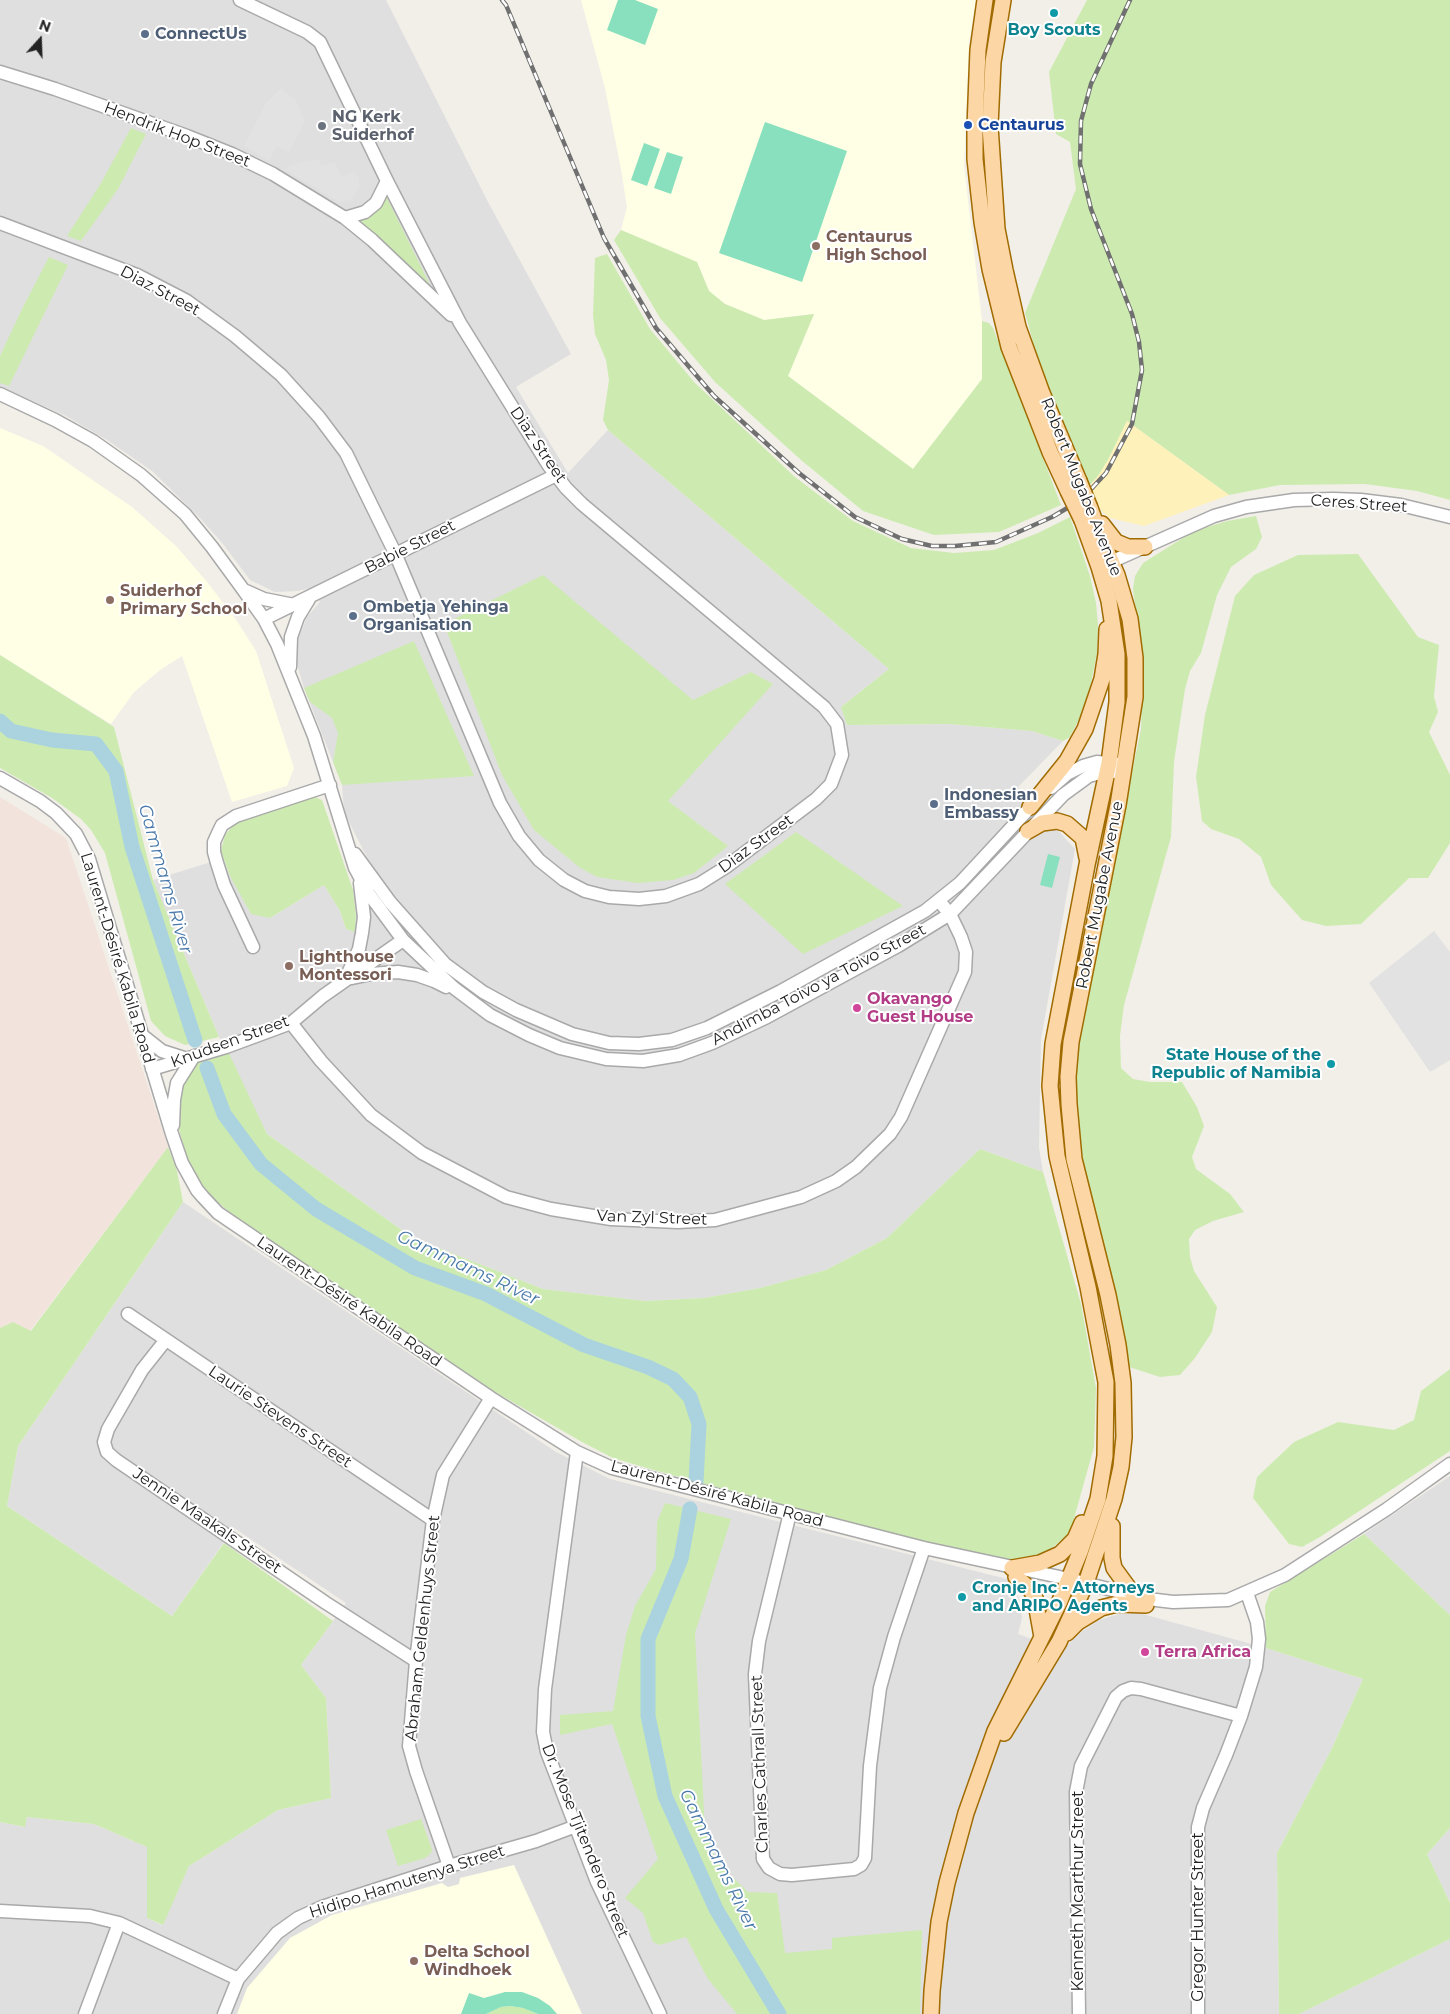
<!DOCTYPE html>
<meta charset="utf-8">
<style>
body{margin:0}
#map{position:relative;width:1450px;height:2014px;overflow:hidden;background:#f2efe9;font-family:Montserrat,sans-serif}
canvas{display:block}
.north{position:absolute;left:15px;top:15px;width:50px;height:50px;-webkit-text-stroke:4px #fff;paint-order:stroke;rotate:20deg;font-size:14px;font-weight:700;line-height:20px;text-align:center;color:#222}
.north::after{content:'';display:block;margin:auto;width:18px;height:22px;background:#222;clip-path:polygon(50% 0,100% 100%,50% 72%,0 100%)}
</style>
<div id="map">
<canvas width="1450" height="2014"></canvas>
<div class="north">N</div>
</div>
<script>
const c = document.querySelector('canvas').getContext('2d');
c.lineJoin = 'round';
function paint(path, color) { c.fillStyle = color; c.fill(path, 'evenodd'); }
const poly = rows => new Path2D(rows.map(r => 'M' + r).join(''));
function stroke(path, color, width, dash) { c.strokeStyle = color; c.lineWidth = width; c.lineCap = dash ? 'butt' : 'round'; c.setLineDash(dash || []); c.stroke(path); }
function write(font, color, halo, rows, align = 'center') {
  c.font = font + ' Montserrat,sans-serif'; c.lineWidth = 4; c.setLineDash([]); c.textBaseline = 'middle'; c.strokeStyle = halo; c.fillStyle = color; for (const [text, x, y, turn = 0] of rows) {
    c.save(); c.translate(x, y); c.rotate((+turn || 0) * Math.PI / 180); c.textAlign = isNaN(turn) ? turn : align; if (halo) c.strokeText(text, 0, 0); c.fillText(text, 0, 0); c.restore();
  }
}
paint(poly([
 [0,0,386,0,488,202,571,354,516,387,568,473,608,430,889,669,842,706,847,725,949,724,1032,731,1063,741,1018,787,1075,849,1041,1039,1039,1147,1043,1172,980,1149,887,1238,826,1270,760,1288,704,1298,645,1301,543,1289,413,1238,267,1134,219,1037,153,880,224,858,230,876,270,918,324,885,340,911,346,929,355,931,356,916,353,890,377,877,344,812,342,785,304,688,296,661,298,639,307,617,320,602,312,588,297,591,275,592,250,580,223,544,200,518,152,471,107,440,66,416,0,386],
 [183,1202,556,1452,610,1479,1007,1579,1019,1598,1022,1618,1018,1634,1062,1650,1080,1633,1099,1620,1119,1614,1139,1613,1266,1648,1363,1679,1332,1748,1277,1853,1279,2014,0,2014,0,1822,24,1827,27,1817,94,1824,147,1847,147,1918,162,1925,189,1866,278,1810,331,1798,326,1698,301,1665,346,1603,234,1528,172,1616,7,1506,18,1446],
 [1450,1476,1450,1615,1364,1534],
 [1450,1828,1450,1903,1427,1854],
 [1450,1939,1450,2014,1299,2014]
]), '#e0dfdf');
paint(poly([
 [581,0,976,0,969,43,964,166,982,321,982,379,913,469,788,376,814,314,764,320,725,304,709,291,697,262,621,230,627,207,621,169,605,88],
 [0,428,43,446,132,507,177,547,207,582,235,618,256,651,294,768,287,786,232,802,182,656,160,670,134,692,111,724,0,655],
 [514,1865,582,2014,237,2014,247,1988,290,1938,332,1915,442,1883,448,1887,459,1884,460,1878]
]), '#ffffe5');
paint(poly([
 [0,797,66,838,168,1147,30,1331,13,1322,0,1328]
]), '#f3e3dd');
paint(poly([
 [1087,0,1450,0,1450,500,1417,491,1365,484,1280,485,1229,495,1127,421,1108,460,1098,476,1089,486,1040,367,1025,313,1076,189,1070,142,1056,134,1049,72],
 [131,128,146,134,118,189,81,241,67,236,101,183],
 [385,194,432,289,388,247,355,220],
 [621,230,697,262,709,291,725,304,764,320,814,314,788,376,913,469,982,379,982,321,989,323,993,328,1061,505,999,532,934,535,863,511,801,460,715,382,660,318,614,240],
 [607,254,650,329,695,383,795,477,853,521,911,548,954,553,994,550,1038,533,1070,517,1090,576,1096,603,1098,624,1097,653,1090,688,1080,717,1070,737,1063,741,1032,731,949,724,847,725,841,707,889,669,608,430,603,420,609,380,606,360,595,334,593,315,595,258],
 [49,257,68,265,9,386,0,383,0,356,21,311],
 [1256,516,1262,537,1256,549,1231,567,1217,595,1201,653,1190,671,1185,689,1174,762,1171,837,1124,1005,1120,1036,1121,1068,1133,1079,1150,1082,1182,1082,1197,1107,1204,1126,1192,1157,1196,1169,1230,1194,1244,1212,1213,1221,1195,1230,1189,1239,1190,1257,1194,1271,1217,1307,1212,1332,1195,1358,1180,1375,1160,1377,1126,1366,1119,1322,1083,1160,1075,1104,1075,1067,1080,1028,1141,729,1142,696,1141,648,1133,589,1135,576,1143,563,1194,531,1227,521],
 [1358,554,1418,637,1439,645,1434,696,1438,712,1429,732,1450,775,1450,843,1428,878,1409,878,1361,924,1326,926,1302,920,1271,885,1261,857,1239,839,1211,829,1202,821,1196,777,1205,715,1235,596,1254,575,1298,555],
 [543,575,693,700,751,672,773,684,668,801,728,846,694,873,673,880,638,883,597,877,579,867,534,830,502,775,444,624],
 [414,641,474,776,342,785,333,762,338,733,332,718,310,702,304,688],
 [0,655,114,727,153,880,219,1037,185,1045,165,1036,151,1021,105,853,91,830,81,819,52,798,0,768],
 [315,797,322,800,353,890,356,916,355,932,346,929,340,911,324,885,270,918,251,914,230,876,221,851,225,835,235,823],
 [796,832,903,906,803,954,725,884],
 [226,1047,267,1134,413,1238,543,1289,645,1301,704,1298,760,1288,826,1270,887,1238,980,1149,1043,1172,1081,1304,1096,1388,1094,1447,1070,1533,1048,1551,1013,1564,924,1548,790,1507,650,1469,613,1458,582,1442,495,1392,238,1219,209,1195,192,1169,187,1157,177,1123,174,1100,185,1068],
 [168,1147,177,1171,183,1202,18,1446,7,1506,172,1616,224,1543,333,1621,301,1665,326,1698,331,1798,278,1810,189,1866,163,1925,147,1918,147,1847,94,1824,27,1817,25,1827,0,1822,0,1328,13,1322,31,1331],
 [1450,1369,1450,1451,1320,1537,1302,1547,1289,1544,1253,1498,1257,1477,1294,1442,1338,1422,1394,1430,1414,1420,1421,1391],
 [665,1503,731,1519,695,1633,705,1832,713,1853,720,1865,748,1892,777,1893,785,1953,832,1949,832,1938,922,1930,920,2014,737,2014,708,1979,686,1937,660,1945,653,1942,643,1913,625,1898,658,1859,612,1724,560,1735,560,1715,613,1711,626,1635,635,1606,656,1569,657,1522],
 [1364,1534,1450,1615,1450,1828,1427,1854,1450,1903,1450,1939,1299,2014,1279,2014,1277,1853,1332,1748,1363,1679,1266,1648,1265,1606,1270,1592],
 [421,1819,432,1849,431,1853,425,1858,398,1866,386,1830],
 [510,2006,523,2008,538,2014,486,2014,501,2007]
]), '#cdebb0');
paint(poly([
 [1127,421,1229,495,1144,526,1110,518,1097,507,1089,486,1098,476,1108,460]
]), '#fff1ba');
paint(poly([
 [618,0,635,0,658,9,645,45,607,30],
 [765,122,847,151,802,282,719,253],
 [644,143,660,149,647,186,631,180],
 [667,152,683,157,671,194,654,188],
 [1048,854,1060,857,1052,888,1040,885],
 [505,1992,522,1992,538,1998,550,2006,557,2014,538,2014,523,2008,510,2006,501,2007,486,2014,461,2014,469,1993,484,1998]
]), '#88e0be');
paint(poly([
 [281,88,296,100,305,122,289,152,277,146,269,161,244,146,266,103],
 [318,159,322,166,335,162,341,176,355,171,359,180,359,187,351,200,339,202,286,170,290,165],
 [1434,931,1450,952,1450,1060,1430,1072,1369,983]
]), '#e2e2e2');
stroke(poly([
 [0,721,11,731,52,740,96,744,116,771,132,847,195,1040],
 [207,1068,224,1114,261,1164,316,1209,415,1268,486,1294,584,1345,648,1367,673,1379,690,1397,699,1424,696,1482],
 [690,1509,681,1559,648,1639,648,1716,665,1796,716,1909,779,2014]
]), '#aad3df', 15);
const minor = poly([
 [0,72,55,89,187,136,232,154,273,174,345,218,372,240,451,315],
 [345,218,365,212,376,203,387,181],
 [0,223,137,275,187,301,235,336,281,375,319,417,346,453,395,553,500,803,519,836,539,860,564,880,585,891,609,897,639,899,666,896,699,884,726,867,816,799,831,784,842,755,837,724,824,707,582,504,566,488,549,466,460,323,387,181,320,42,307,32,240,0],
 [0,394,55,420,93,441,141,475,185,514,212,547,242,588,264,619,277,644,314,736,355,868,369,894,403,940,454,988,490,1015,529,1035,560,1048,606,1059,643,1061,679,1055,712,1043,767,1017,898,946,950,914,1063,795,1089,776,1107,771,1116,772],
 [1104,565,1214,516,1246,507,1294,500,1333,499,1361,500,1401,505,1450,517],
 [244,590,264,599,294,605],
 [264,619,556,475],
 [290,667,291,637,298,617,309,599],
 [0,778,40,801,56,813,76,834,89,859,172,1134,182,1163,197,1190,203,1197,218,1213,491,1398,577,1452,612,1468,924,1548,1069,1579,1148,1599,1173,1602,1228,1600,1285,1575,1387,1509,1450,1464],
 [1051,788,1067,774,1083,766,1097,762,1118,764],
 [355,854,390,902,445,964,483,992,516,1010,572,1034,609,1043,639,1044,672,1040,707,1028,781,991,925,911,960,883,1036,801],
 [253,947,224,885,217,863,214,852,214,842,219,831,222,825,236,816,330,785],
 [352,978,371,974,398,972,417,975,434,981,446,987],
 [345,980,359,949,362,933,364,917,360,883],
 [291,1023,321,1061,371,1115,422,1153,506,1197,551,1209,611,1219,678,1222,715,1220,801,1197,836,1181,856,1167,890,1134,901,1117,965,972,966,952,961,937,950,914,939,901],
 [143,1036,162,1051,184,1058],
 [152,1069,226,1047,291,1023,323,996,403,940],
 [173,1125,174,1100,177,1083,194,1056],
 [128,1314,433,1520],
 [165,1341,142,1370,108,1429,104,1442,107,1452,116,1460,326,1603,416,1661],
 [577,1452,545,1689,543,1732,547,1752,597,1882,660,2014],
 [790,1513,759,1641,755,1674,763,1859,769,1868,780,1874,792,1875,854,1869,861,1865,865,1858,870,1766,880,1688,894,1637,924,1548],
 [449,1866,416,1771,409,1746,416,1661,433,1520,443,1475,491,1398],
 [0,1911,90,1916,119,1923,238,1979],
 [85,2014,119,1923],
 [224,2014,238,1979,277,1933,298,1918,322,1907,449,1866,536,1841,576,1826],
 [1079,2014,1076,1792,1081,1766,1116,1697,1123,1691,1131,1688,1141,1689,1241,1716],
 [1198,2014,1198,1827,1203,1808,1226,1755,1241,1716,1256,1667,1259,1639,1257,1622,1247,1593]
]);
const major = poly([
 [985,0,978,50,975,127,975,159,982,222,990,269,1009,347,1050,452,1068,491],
 [1003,0,993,62,990,126,997,229,1005,270,1018,327,1042,393,1079,481],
 [1102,524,1116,542,1128,547,1145,547],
 [1030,807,1067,761,1085,729,1102,679,1106,654,1107,629],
 [1028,831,1042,823,1057,821,1067,824,1083,838,1087,858],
 [1112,1526,1112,1558,1114,1568,1130,1590,1148,1599],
 [1012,1568,1040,1563,1060,1554,1075,1539,1082,1523],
 [1016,1577,1031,1590,1035,1598,1042,1637],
 [1067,1633,1078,1622,1101,1608,1117,1604,1146,1605],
 [1004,1733,1059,1642,1086,1583,1114,1499,1121,1467,1124,1437,1123,1383,1118,1345,1108,1295,1074,1159,1069,1104,1068,1077,1071,1042,1118,805,1135,697,1135,658,1130,619,1117,575,1101,538,1090,508],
 [931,2014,932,1991,939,1922,947,1883,966,1813,995,1731,1059,1603,1080,1552,1098,1499,1105,1456,1106,1382,1088,1287,1057,1156,1050,1086,1053,1044,1087,865,1109,763,1117,702,1117,654,1109,601,1099,567,1082,520]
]);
stroke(minor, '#a9a9a9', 15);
stroke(major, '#a06b00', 18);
stroke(minor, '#fff', 12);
stroke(major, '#fcd6a4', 15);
const rail = poly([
 [502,0,506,5,604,238,656,328,714,396,799,473,855,517,902,539,932,546,955,546,996,542,1052,517,1081,500,1106,473,1132,424,1142,370,1139,342,1132,314,1091,209,1080,164,1081,121,1091,84,1130,0]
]);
stroke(rail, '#707070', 4.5);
stroke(rail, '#fff', 2.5, [8]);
const majorBridge = poly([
 [1079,481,1090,508],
 [1068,491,1082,520]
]);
stroke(majorBridge, '#a06b00', 18, []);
stroke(majorBridge, '#fcd6a4', 15);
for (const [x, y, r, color] of [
 [1054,13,5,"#0f9aa8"],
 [145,34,5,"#5c6f8a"],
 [968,125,5,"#1a4fb4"],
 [322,126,5,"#6b7280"],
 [816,246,5,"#8d6e63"],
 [110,600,5,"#8d6e63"],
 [353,616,5,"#5c6f8a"],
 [934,804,5,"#5c6f8a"],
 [289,966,5,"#8d6e63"],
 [857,1008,5,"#d1479c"],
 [1331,1064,5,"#0f9aa8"],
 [962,1597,5,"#0f9aa8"],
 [1145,1652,5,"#d1479c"],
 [414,1961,5,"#8d6e63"]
]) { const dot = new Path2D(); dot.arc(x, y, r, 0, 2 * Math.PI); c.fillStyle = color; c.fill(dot); stroke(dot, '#fff', 2); }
write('bold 16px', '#0d838f', '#fff', [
 ["Boy Scouts",1054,30],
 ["State House of the",1321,1055,"right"],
 ["Republic of Namibia",1321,1073,"right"],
 ["Cronje Inc - Attorneys",972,1588,"left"],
 ["and ARIPO Agents",972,1606,"left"]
]);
write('bold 16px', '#4e5e75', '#fff', [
 ["ConnectUs",155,34],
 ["Ombetja Yehinga",363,607],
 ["Organisation",363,625],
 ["Indonesian",944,795],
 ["Embassy",944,813]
], 'left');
write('bold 16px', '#5b616d', '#fff', [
 ["NG Kerk",332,117],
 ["Suiderhof",332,135]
], 'left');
write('bold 16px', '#164399', '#fff', [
 ["Centaurus",978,125]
], 'left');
write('16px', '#222', '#fff', [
 ["Hendrik Hop Street",177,135,21],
 ["Diaz Street",160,291,28],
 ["Diaz Street",538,445,56],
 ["Robert Mugabe Avenue",1081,487,68],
 ["Ceres Street",1359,504,4],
 ["Babie Street",410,547,-27],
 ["Diaz Street",756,844,-36],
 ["Robert Mugabe Avenue",1100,895,-79],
 ["Laurent-Désiré Kabila Road",117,958,73],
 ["Andimba Toivo ya Toivo Street",819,985,-28],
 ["Knudsen Street",230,1042,-20],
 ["Van Zyl Street",652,1218,2],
 ["Laurent-Désiré Kabila Road",349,1302,34],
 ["Laurie Stevens Street",280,1417,34],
 ["Laurent-Désiré Kabila Road",717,1494,15],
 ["Jennie Maakals Street",207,1521,34],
 ["Abraham Geldenhuys Street",423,1628,-84],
 ["Charles Cathrall Street",760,1764,-92],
 ["Dr. Mose Tjitendero Street",585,1841,68],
 ["Hidipo Hamutenya Street",407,1882,-18],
 ["Kenneth Mcarthur Street",1078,1891,-90],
 ["Gregor Hunter Street",1198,1917,-90]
]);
write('bold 16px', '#785e54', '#fff', [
 ["Centaurus",826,237],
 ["High School",826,255],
 ["Suiderhof",120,591],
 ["Primary School",120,609],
 ["Lighthouse",299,957],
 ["Montessori",299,975],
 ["Delta School",424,1952],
 ["Windhoek",424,1970]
], 'left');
write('bold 16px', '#b23c85', '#fff', [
 ["Okavango",867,999],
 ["Guest House",867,1017],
 ["Terra Africa",1155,1652]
], 'left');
write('italic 18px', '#4a7aab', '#fff', [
 ["Gammams River",165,879,74],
 ["Gammams River",468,1268,25],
 ["Gammams River",718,1860,64]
]);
</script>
